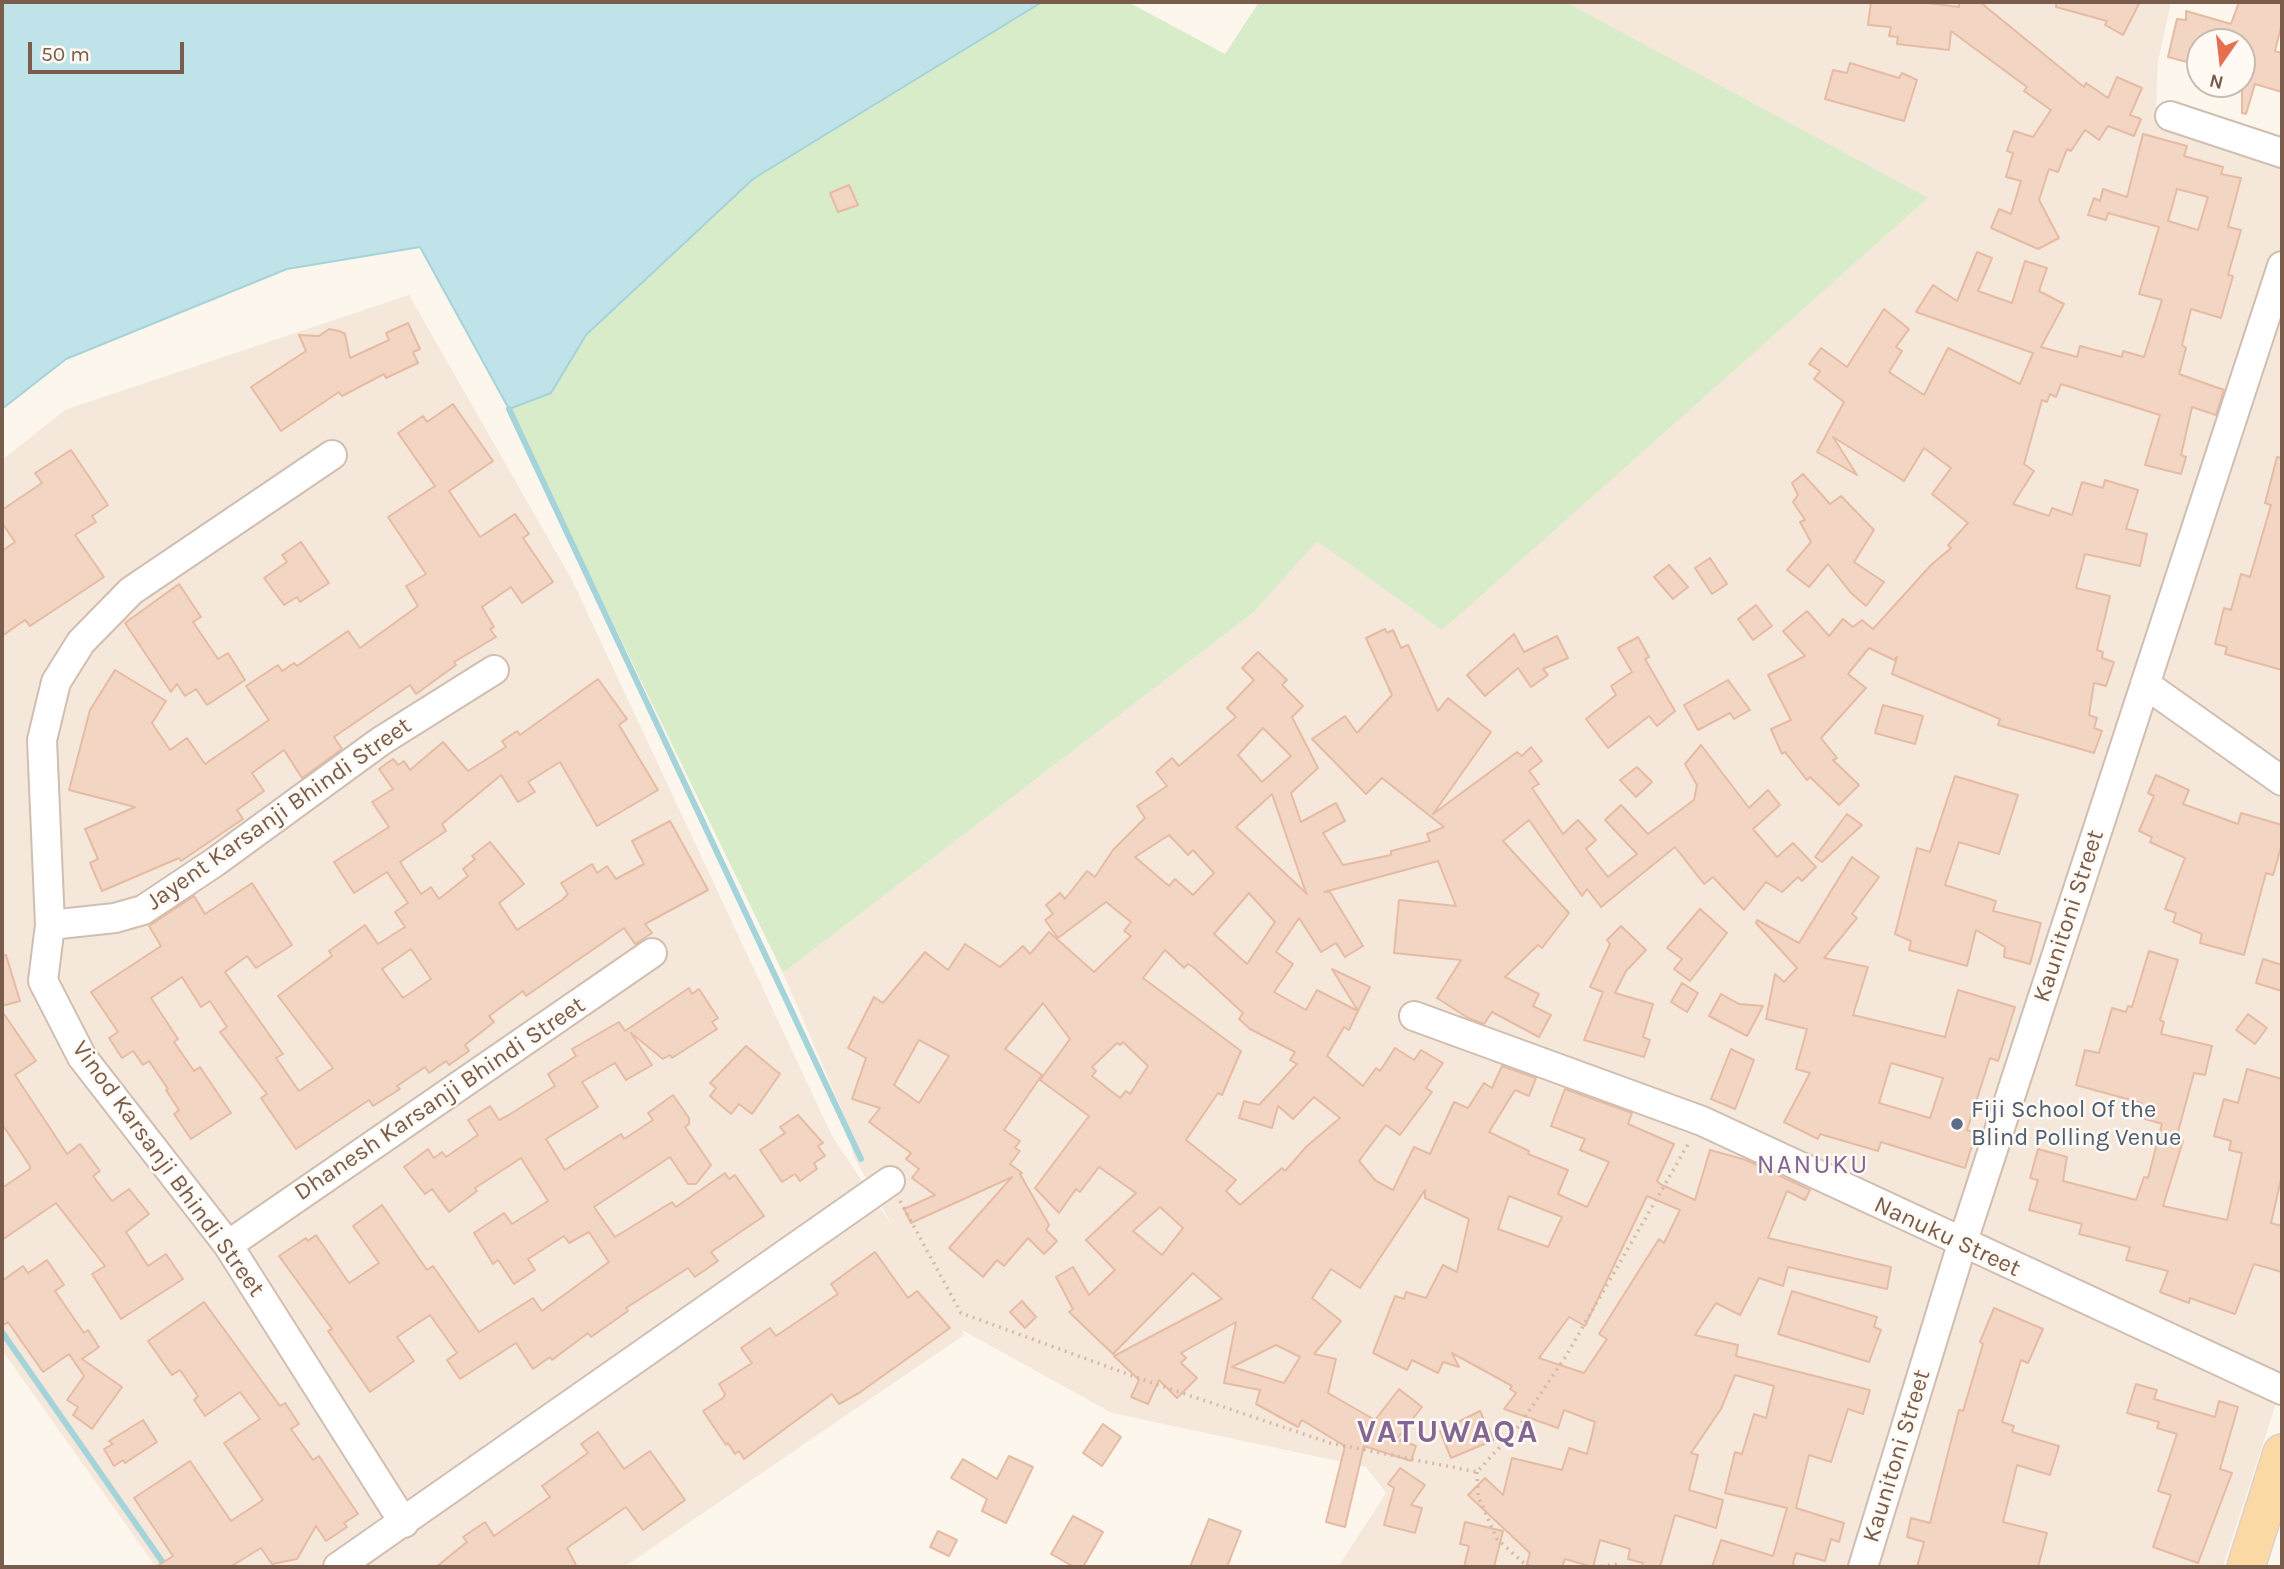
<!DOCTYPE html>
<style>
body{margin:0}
#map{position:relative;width:2284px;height:1569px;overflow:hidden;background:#fdf6ec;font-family:Karla,sans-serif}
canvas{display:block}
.frame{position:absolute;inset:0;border:4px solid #7a5c4d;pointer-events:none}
.north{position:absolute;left:2186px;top:28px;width:70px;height:70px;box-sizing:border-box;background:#fffaf3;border:2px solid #cabbb1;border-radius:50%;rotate:194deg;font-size:19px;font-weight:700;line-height:28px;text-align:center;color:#7a5c4d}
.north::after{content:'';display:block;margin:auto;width:24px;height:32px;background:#e76f51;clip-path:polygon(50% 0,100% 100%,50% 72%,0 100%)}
.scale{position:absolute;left:28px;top:42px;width:156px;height:32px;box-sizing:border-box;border:4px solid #7a5c4d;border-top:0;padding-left:9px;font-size:21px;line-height:24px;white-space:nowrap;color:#7a5c4d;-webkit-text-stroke:5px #fffaf3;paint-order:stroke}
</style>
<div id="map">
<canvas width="2284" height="1569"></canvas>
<div class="frame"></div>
<div class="north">N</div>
<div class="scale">50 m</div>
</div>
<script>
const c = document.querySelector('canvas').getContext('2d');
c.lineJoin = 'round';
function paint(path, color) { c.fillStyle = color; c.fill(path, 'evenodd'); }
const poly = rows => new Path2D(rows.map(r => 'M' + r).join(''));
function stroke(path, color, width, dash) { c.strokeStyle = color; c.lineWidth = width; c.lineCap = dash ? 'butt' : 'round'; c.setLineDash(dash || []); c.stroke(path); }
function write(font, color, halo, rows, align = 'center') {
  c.font = font + ' Karla,sans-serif'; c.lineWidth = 5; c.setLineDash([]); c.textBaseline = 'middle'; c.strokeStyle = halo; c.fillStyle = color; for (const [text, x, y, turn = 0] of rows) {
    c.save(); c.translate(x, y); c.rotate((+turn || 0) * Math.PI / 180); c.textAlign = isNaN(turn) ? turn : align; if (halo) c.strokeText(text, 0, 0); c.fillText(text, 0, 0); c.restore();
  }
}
paint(poly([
 [1566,2,2171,2,2158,61,2156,109,2282,141,2282,1385,2223,1567,1338,1567,1386,1493,1366,1467,1112,1413,962,1330,964,1335,624,1567,156,1567,2,1350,2,460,65,410,409,295,572,580,832,1136,893,1227,854,1157,841,1108,783,973,1254,612,1317,540,1441,629,1927,199]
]), '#f5e8da');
paint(poly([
 [1041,2,1128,2,1225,54,1259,2,1566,2,1928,198,1442,630,1317,541,1254,612,783,973,509,409,753,179]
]), '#d8ecc9');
const water = poly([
 [2,2,1042,2,753,179,586,335,551,393,509,409,420,247,287,269,66,359,2,409,2,2]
]);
paint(water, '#bfe3e8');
stroke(water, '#a5d3da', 2);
stroke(poly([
 [509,409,861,1159],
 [2,1332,166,1567]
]), '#a5d3da', 6);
const building = poly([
 [1871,2,1920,2,1959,7,1959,2,1980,2,2084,87,2086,83,2108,98,2117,77,2142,88,2130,115,2141,119,2134,136,2108,126,2099,140,2085,130,2071,151,2067,149,2058,172,2049,169,2039,200,2059,238,2038,249,1991,228,1999,209,2011,214,2021,181,2006,177,2013,153,2007,151,2014,131,2033,137,2051,110,2024,91,2027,87,1951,31,1949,50,1897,44,1898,37,1889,36,1891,27,1868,25,1871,2],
 [2056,2,2140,2,2123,35,2105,25,2107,21,2056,7,2056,2],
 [2239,2,2282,2,2282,23,2275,51,2282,53,2282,92,2255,84,2246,114,2242,113,2242,42,2200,42,2200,55,2189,53,2187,62,2168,57,2177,19,2186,20,2186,11,2231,24,2239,2],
 [1850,63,1899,78,1902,73,1917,80,1904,121,1825,99,1833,70,1847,73,1850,63],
 [2143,134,2187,146,2184,156,2223,167,2221,174,2241,178,2228,227,2241,230,2228,275,2233,276,2221,318,2191,309,2182,345,2186,348,2179,374,2224,390,2216,415,2192,407,2181,455,2186,457,2181,474,2145,465,2160,415,2061,384,2056,397,2050,394,2047,402,2042,400,2024,464,2034,471,2013,504,2049,516,2052,508,2072,515,2082,482,2103,488,2105,480,2138,490,2126,529,2147,534,2140,566,2085,554,2076,588,2110,596,2097,650,2103,652,2102,658,2114,662,2106,686,2094,683,2089,715,2097,718,2094,728,2102,731,2094,753,1998,725,2000,719,1892,674,1897,657,1894,660,1869,648,1848,674,1866,688,1821,738,1837,758,1833,760,1859,785,1839,805,1810,777,1807,780,1785,752,1782,754,1771,729,1791,720,1768,675,1805,656,1783,631,1807,611,1829,636,1843,619,1853,627,1862,620,1873,629,1931,565,1951,548,1948,545,1968,523,1932,494,1951,468,1924,448,1904,481,1833,437,1857,475,1817,452,1844,402,1814,379,1820,371,1809,364,1821,348,1847,367,1884,309,1909,329,1896,347,1902,351,1889,372,1924,395,1948,348,2020,384,2033,353,1916,312,1933,285,1957,301,1977,252,1992,258,1978,291,2012,303,2025,261,2047,268,2039,291,2064,304,2041,347,2077,357,2080,346,2122,357,2123,351,2144,357,2162,300,2139,294,2159,227,2108,213,2106,220,2088,215,2094,198,2100,201,2103,189,2127,197,2143,134],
 [2177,189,2208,197,2198,230,2168,221,2177,189],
 [849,185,858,205,838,212,830,193,849,185],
 [408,323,420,349,413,352,418,363,386,378,384,374,342,396,339,392,281,431,251,387,306,351,299,335,319,336,329,329,339,331,345,334,350,358,389,340,386,333,408,323],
 [453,404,493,461,449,491,480,537,515,514,529,534,523,538,553,582,522,603,511,587,482,607,494,627,490,629,496,637,454,662,456,665,416,694,410,685,334,737,342,749,302,778,284,750,252,773,264,791,237,810,243,819,181,861,179,858,102,891,90,863,98,859,85,829,135,807,69,790,90,710,115,670,166,701,152,723,170,750,187,738,205,764,269,720,246,686,278,665,282,671,294,663,297,666,348,631,360,648,418,606,406,586,426,574,388,517,435,486,398,433,423,416,427,422,453,404],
 [71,450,108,505,92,516,96,522,75,535,104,577,30,626,25,620,2,636,2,551,15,542,2,523,2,510,42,483,35,473,71,450],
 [2277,457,2282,458,2282,670,2225,654,2227,647,2215,644,2224,608,2231,610,2241,574,2250,577,2271,505,2265,503,2277,457],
 [1803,474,1830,504,1841,496,1874,530,1854,562,1884,582,1866,606,1851,593,1828,564,1809,587,1787,570,1811,542,1800,522,1805,520,1793,502,1798,495,1792,483,1803,474],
 [301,542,329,583,300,602,297,597,284,605,264,578,287,562,282,555,301,542],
 [1710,558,1727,584,1712,594,1695,568,1710,558],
 [1669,565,1688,587,1673,599,1654,577,1669,565],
 [179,584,201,617,193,622,218,659,228,653,245,680,207,705,196,689,185,696,177,684,171,692,125,623,179,584],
 [1756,605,1772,626,1753,640,1738,619,1756,605],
 [1385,629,1387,633,1393,630,1401,648,1408,645,1438,711,1448,698,1491,732,1433,814,1517,752,1522,756,1531,747,1542,761,1529,771,1539,784,1532,788,1563,834,1578,820,1596,840,1586,849,1608,877,1637,854,1605,820,1621,805,1648,834,1694,800,1697,785,1685,764,1701,745,1749,808,1768,790,1780,805,1753,829,1777,857,1793,843,1816,867,1802,881,1798,877,1782,892,1766,882,1744,910,1713,877,1704,884,1675,847,1601,907,1587,889,1582,896,1529,820,1503,841,1569,913,1542,948,1538,945,1505,977,1539,994,1533,1006,1551,1015,1539,1037,1492,1012,1484,1024,1468,1018,1437,998,1461,960,1394,953,1399,900,1456,906,1438,861,1324,892,1330,892,1363,946,1345,957,1336,943,1321,952,1299,918,1276,952,1293,964,1274,992,1306,1010,1317,990,1358,1011,1349,1030,1344,1027,1327,1056,1363,1086,1376,1068,1380,1071,1395,1048,1414,1060,1421,1050,1443,1063,1426,1088,1432,1092,1400,1135,1386,1125,1359,1161,1376,1181,1393,1190,1414,1147,1430,1154,1454,1102,1468,1108,1484,1083,1492,1088,1502,1066,1536,1078,1529,1096,1515,1090,1489,1132,1529,1151,1528,1154,1568,1170,1558,1194,1587,1207,1609,1162,1580,1150,1585,1139,1551,1126,1565,1089,1632,1113,1628,1124,1674,1144,1657,1181,1660,1184,1695,1200,1710,1150,1746,1160,1810,1190,1805,1200,1787,1191,1768,1238,1891,1267,1887,1289,1788,1267,1783,1286,1759,1278,1740,1315,1716,1303,1695,1335,1738,1345,1736,1356,1870,1390,1863,1414,1848,1409,1831,1462,1809,1455,1796,1508,1844,1523,1839,1542,1831,1539,1825,1561,1796,1553,1793,1563,1795,1567,1712,1567,1721,1540,1773,1556,1787,1508,1725,1493,1735,1452,1742,1454,1754,1414,1766,1418,1774,1386,1735,1375,1721,1409,1691,1453,1698,1455,1689,1490,1723,1500,1716,1528,1675,1515,1660,1567,1642,1567,1643,1563,1628,1559,1630,1549,1600,1540,1593,1567,1565,1559,1562,1567,1526,1567,1530,1553,1468,1495,1485,1478,1503,1495,1512,1458,1562,1470,1569,1448,1587,1454,1595,1422,1564,1410,1558,1428,1504,1409,1516,1393,1510,1389,1512,1386,1452,1353,1459,1367,1443,1362,1438,1373,1412,1360,1407,1370,1373,1353,1395,1296,1404,1299,1406,1292,1426,1298,1443,1265,1457,1272,1469,1219,1425,1198,1425,1190,1360,1288,1331,1269,1312,1298,1341,1321,1314,1354,1336,1359,1328,1393,1375,1420,1399,1389,1422,1407,1393,1444,1401,1440,1416,1446,1411,1461,1364,1446,1345,1527,1326,1522,1345,1446,1302,1420,1298,1427,1256,1404,1260,1390,1224,1383,1236,1322,1181,1353,1186,1358,1181,1363,1197,1378,1177,1398,1159,1380,1148,1404,1131,1397,1139,1380,1114,1356,1222,1299,1193,1273,1113,1354,1069,1312,1073,1309,1056,1277,1073,1267,1089,1295,1115,1270,1086,1240,1136,1193,1099,1167,1080,1192,1076,1189,1059,1213,1035,1188,1089,1116,1040,1080,1070,1039,1043,1003,1005,1049,1042,1075,1004,1130,1020,1141,1015,1148,1020,1151,1010,1164,1022,1173,1020,1174,1049,1225,1046,1230,1057,1241,1044,1254,1028,1238,1004,1266,997,1260,983,1277,949,1248,1012,1177,911,1223,904,1209,935,1195,912,1178,919,1169,906,1159,911,1153,869,1122,880,1108,852,1099,866,1058,848,1048,874,997,883,1003,925,952,948,970,965,944,1000,967,1023,946,1030,954,1049,932,1094,972,1131,936,1124,931,1131,922,1106,902,1058,938,1045,920,1053,914,1046,905,1060,893,1065,899,1087,871,1095,877,1113,850,1145,818,1137,806,1167,786,1156,772,1172,758,1179,766,1236,717,1227,708,1254,680,1242,668,1258,652,1287,680,1282,685,1303,706,1292,717,1318,768,1291,793,1301,822,1336,803,1345,821,1323,833,1343,865,1391,855,1391,851,1430,841,1427,834,1444,827,1382,778,1366,794,1312,739,1345,716,1357,733,1392,695,1366,638,1385,629],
 [1263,728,1291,756,1262,782,1238,755,1263,728],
 [1272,794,1305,890,1307,894,1236,827,1272,794],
 [1169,835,1188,855,1193,850,1214,873,1193,895,1175,879,1169,886,1135,857,1169,835],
 [1249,893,1275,922,1247,964,1214,934,1249,893],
 [1165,950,1184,968,1188,964,1193,967,1243,1013,1239,1019,1250,1029,1295,1052,1290,1060,1297,1064,1259,1105,1244,1101,1239,1118,1272,1128,1278,1106,1293,1119,1314,1097,1340,1118,1307,1146,1285,1171,1282,1168,1240,1205,1226,1191,1236,1180,1186,1140,1218,1093,1222,1095,1241,1051,1143,978,1165,950],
 [919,1040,949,1056,919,1103,894,1085,919,1040],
 [1123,1042,1148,1066,1130,1094,1126,1091,1120,1098,1092,1076,1096,1071,1092,1067,1117,1043,1120,1045,1123,1042],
 [1509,1196,1562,1217,1548,1247,1498,1229,1509,1196],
 [1647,1196,1680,1210,1664,1243,1659,1239,1599,1334,1607,1339,1584,1373,1539,1358,1569,1317,1585,1326,1647,1196],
 [1160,1207,1183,1228,1162,1255,1133,1231,1160,1207],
 [1276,1345,1300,1357,1284,1383,1232,1367,1276,1345],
 [1514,634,1524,652,1557,636,1568,658,1543,669,1548,675,1531,687,1518,668,1485,696,1467,675,1514,634],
 [1638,637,1649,657,1645,659,1675,711,1657,726,1649,716,1608,748,1586,719,1616,695,1611,686,1632,672,1618,648,1638,637],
 [598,679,627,719,619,725,658,790,597,826,560,762,528,782,535,792,518,802,501,775,442,824,446,831,400,862,421,894,431,887,439,899,468,876,463,869,475,859,472,856,490,842,524,884,499,903,517,930,562,900,568,894,561,883,592,864,597,873,607,866,616,879,644,864,632,841,670,821,708,890,645,924,652,933,635,944,624,928,526,996,523,991,489,1016,494,1022,465,1045,469,1051,449,1065,446,1061,429,1073,425,1067,397,1086,400,1089,373,1106,369,1100,296,1149,261,1098,267,1094,220,1032,227,1027,210,1001,201,1007,182,977,151,998,178,1039,174,1042,194,1071,200,1067,231,1113,191,1139,174,1114,179,1110,166,1090,168,1089,149,1061,143,1065,133,1051,122,1058,109,1038,118,1032,91,992,161,946,149,926,194,896,205,914,252,883,292,945,256,968,247,956,225,972,283,1054,276,1058,299,1091,333,1068,278,996,332,956,329,951,365,925,378,944,405,927,395,912,408,903,387,872,354,893,334,862,389,827,372,802,393,789,379,769,393,759,398,765,404,761,410,770,443,742,468,771,506,747,502,741,517,731,520,735,598,679],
 [411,949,431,979,403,998,382,969,411,949],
 [1728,680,1750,710,1734,719,1730,713,1698,730,1684,705,1728,680],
 [1883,705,1923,716,1915,744,1875,733,1883,705],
 [1637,767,1652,782,1636,797,1620,780,1637,767],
 [2156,775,2189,790,2183,804,2238,824,2241,813,2282,825,2282,844,2273,875,2266,873,2244,955,2200,943,2202,934,2173,922,2176,913,2165,909,2185,858,2150,842,2152,837,2139,831,2154,796,2148,793,2156,775],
 [1955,776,2018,795,1999,854,1959,842,1945,885,1996,901,1993,911,2041,923,2030,964,2004,957,2005,947,1976,930,1967,966,1909,950,1911,941,1895,934,1917,848,1930,852,1955,776],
 [1847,814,1862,825,1822,862,1815,857,1847,814],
 [1852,857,1879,877,1852,914,1857,918,1824,958,1868,967,1853,1015,1945,1037,1958,990,2015,1007,1998,1061,1990,1058,1967,1130,1976,1133,1965,1168,1881,1142,1878,1151,1820,1134,1818,1139,1784,1122,1810,1073,1796,1069,1807,1029,1766,1019,1775,974,1784,982,1797,968,1756,923,1757,920,1799,943,1852,857],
 [1891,1063,1943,1078,1930,1118,1879,1103,1891,1063],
 [1700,909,1727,933,1690,981,1674,969,1682,959,1667,948,1700,909],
 [1621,926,1646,950,1626,971,1615,993,1653,1004,1643,1037,1650,1040,1644,1057,1584,1040,1603,992,1590,987,1610,944,1607,940,1621,926],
 [2149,951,2178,960,2160,1020,2164,1022,2161,1034,2212,1046,2205,1075,2194,1073,2176,1139,2183,1141,2163,1206,2227,1220,2242,1153,2229,1150,2231,1141,2214,1136,2224,1099,2238,1103,2247,1069,2282,1079,2282,1175,2271,1223,2282,1226,2282,1272,2254,1264,2235,1314,2190,1298,2189,1303,2160,1292,2168,1271,2126,1260,2130,1247,2079,1234,2082,1224,2029,1210,2038,1180,2030,1178,2038,1149,2067,1157,2063,1181,2136,1200,2144,1177,2148,1178,2162,1124,2139,1117,2142,1103,2076,1085,2085,1050,2099,1053,2112,1008,2126,1012,2128,1006,2132,1007,2149,951],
 [6,955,20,1001,2,1006,2,956,6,955],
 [2263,959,2282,965,2282,991,2256,983,2263,959],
 [1332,969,1370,987,1358,1011,1332,969],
 [1682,983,1698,993,1687,1012,1671,1002,1682,983],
 [689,988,692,994,699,989,718,1018,712,1022,717,1029,672,1058,670,1055,663,1059,631,1033,652,1065,626,1080,615,1063,582,1082,598,1107,546,1139,565,1170,621,1134,624,1139,653,1120,648,1113,673,1095,689,1118,689,1124,685,1127,711,1165,696,1184,688,1184,670,1157,594,1207,615,1237,672,1202,676,1207,725,1173,729,1179,735,1175,764,1216,711,1252,718,1261,695,1277,688,1268,626,1308,628,1311,591,1337,588,1333,552,1360,550,1357,533,1369,516,1343,460,1379,447,1360,457,1353,430,1315,397,1337,414,1361,370,1392,328,1331,332,1329,279,1256,306,1238,308,1241,316,1235,349,1283,379,1263,353,1226,382,1205,427,1270,433,1266,479,1332,533,1298,542,1311,609,1262,589,1232,569,1243,564,1236,528,1259,535,1270,514,1284,498,1260,493,1264,474,1233,504,1213,512,1224,548,1201,521,1158,475,1188,477,1191,449,1212,432,1189,425,1194,404,1167,428,1149,434,1158,442,1152,446,1157,478,1135,468,1120,490,1106,499,1120,507,1116,555,1086,548,1074,576,1056,572,1049,619,1022,625,1031,689,988],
 [1721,994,1739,1004,1763,1006,1747,1036,1709,1016,1721,994],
 [2,1011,36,1061,15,1075,67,1154,80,1144,100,1171,93,1176,112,1201,129,1189,149,1214,126,1232,148,1266,166,1254,183,1279,121,1319,92,1274,105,1266,56,1203,2,1240,2,1188,30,1169,30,1166,2,1124,2,1011],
 [2248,1014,2267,1028,2255,1044,2236,1030,2248,1014],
 [746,1046,780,1074,752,1114,739,1104,731,1114,710,1096,716,1088,710,1083,746,1046],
 [1731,1049,1754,1060,1735,1109,1711,1099,1731,1049],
 [798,1115,823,1143,818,1146,825,1156,814,1163,817,1169,800,1181,795,1174,782,1182,760,1150,785,1133,780,1127,798,1115],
 [875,1252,908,1298,917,1291,950,1328,859,1393,839,1404,832,1394,744,1459,739,1451,735,1454,728,1443,726,1445,703,1411,723,1398,725,1394,719,1384,752,1363,741,1348,770,1328,776,1336,838,1294,831,1284,875,1252],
 [47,1260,64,1285,55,1291,84,1333,88,1330,99,1347,82,1359,122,1387,92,1429,73,1415,78,1407,67,1400,84,1376,69,1354,43,1372,8,1322,2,1326,2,1281,23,1266,28,1273,47,1260],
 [1792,1291,1877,1317,1874,1327,1881,1330,1869,1362,1778,1334,1792,1291],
 [1022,1301,1036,1317,1025,1328,1010,1312,1022,1301],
 [204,1302,280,1406,285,1403,299,1424,291,1429,313,1460,319,1456,358,1514,344,1523,347,1527,326,1541,316,1526,297,1559,272,1564,261,1548,230,1567,156,1567,173,1556,134,1498,190,1461,231,1521,263,1500,224,1443,260,1419,240,1392,205,1416,194,1400,198,1396,180,1370,172,1375,148,1341,204,1302],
 [1994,1308,2043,1329,2028,1363,2021,1360,2002,1422,2014,1426,2012,1432,2059,1446,2050,1475,2017,1465,2003,1522,2047,1533,2038,1567,1917,1567,1924,1542,1907,1537,1911,1518,1930,1523,1959,1410,1963,1411,1983,1344,1980,1342,1994,1308],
 [2136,1384,2157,1390,2154,1399,2215,1417,2219,1401,2238,1407,2220,1469,2232,1473,2198,1563,2153,1547,2171,1495,2158,1491,2177,1434,2157,1428,2159,1422,2127,1413,2136,1384],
 [1480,1411,1494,1440,1451,1458,1440,1431,1480,1411],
 [143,1420,157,1442,125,1463,123,1460,114,1466,104,1449,113,1444,109,1441,143,1420],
 [1103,1424,1121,1437,1102,1466,1083,1453,1103,1424],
 [598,1432,624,1469,650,1451,685,1500,643,1530,626,1507,567,1548,577,1567,436,1567,467,1542,463,1537,485,1522,494,1536,550,1497,542,1486,588,1453,581,1444,598,1432],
 [1009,1456,1033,1467,1006,1523,982,1511,987,1499,951,1478,963,1459,997,1479,1009,1456],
 [1400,1468,1425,1485,1411,1505,1422,1508,1415,1533,1384,1525,1394,1488,1388,1484,1400,1468],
 [1073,1516,1103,1532,1083,1567,1074,1567,1051,1554,1073,1516],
 [1209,1519,1241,1531,1227,1567,1190,1567,1209,1519],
 [1465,1522,1503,1531,1494,1567,1464,1567,1469,1546,1460,1544,1465,1522],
 [938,1531,957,1540,949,1556,930,1547,938,1531]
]);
paint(building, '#f3d5c3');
stroke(building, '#e6bba3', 2);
const minor = poly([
 [2170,116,2282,153],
 [332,455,131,591,81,642,56,682,42,740,50,925,43,981,82,1057,228,1245,404,1523],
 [2145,684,2282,781],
 [50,925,115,918,143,910,215,862,381,741,494,670],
 [1414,1016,1702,1121,2282,1390],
 [228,1245,652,953],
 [338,1567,890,1181],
 [1863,1567,1962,1244,2282,266]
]);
const major = poly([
 [2246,1567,2282,1453]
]);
stroke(minor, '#d1beb0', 32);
stroke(major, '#dad1cd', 40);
stroke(poly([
 [900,1201,961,1313,1144,1380,1330,1443,1477,1472,1519,1426,1566,1356,1690,1141],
 [1477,1472,1478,1496,1497,1539,1526,1565,1535,1567],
 [1594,1567,1619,1564]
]), '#d9b8a5', 3.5, [2, 5]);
stroke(minor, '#fff', 28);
stroke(major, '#fbd9a5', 37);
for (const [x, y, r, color] of [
 [1957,1124,7,"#5c6f8a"]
]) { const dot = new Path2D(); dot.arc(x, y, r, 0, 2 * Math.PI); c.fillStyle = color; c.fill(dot); stroke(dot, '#fffaf3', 2.5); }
write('24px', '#7a5c4d', '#fffaf3', [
 ["Jayent Karsanji Bhindi Street",279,814,-35],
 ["Kaunitoni Street",2069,916,-72],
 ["Dhanesh Karsanji Bhindi Street",440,1099,-34],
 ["Vinod Karsanji Bhindi Street",168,1169,54],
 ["Nanuku Street",1947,1237,25],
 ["Kaunitoni Street",1897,1456,-73]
]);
write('24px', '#4e5e75', '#fffaf3', [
 ["Fiji School Of the",1971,1110],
 ["Blind Polling Venue",1971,1138]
], 'left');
c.letterSpacing = '2px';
write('26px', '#846695', '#fffaf3', [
 ["NANUKU",1813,1166]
]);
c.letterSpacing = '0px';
c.letterSpacing = '2px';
write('bold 32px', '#846695', '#fffaf3', [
 ["VATUWAQA",1448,1433]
]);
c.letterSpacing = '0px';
</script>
